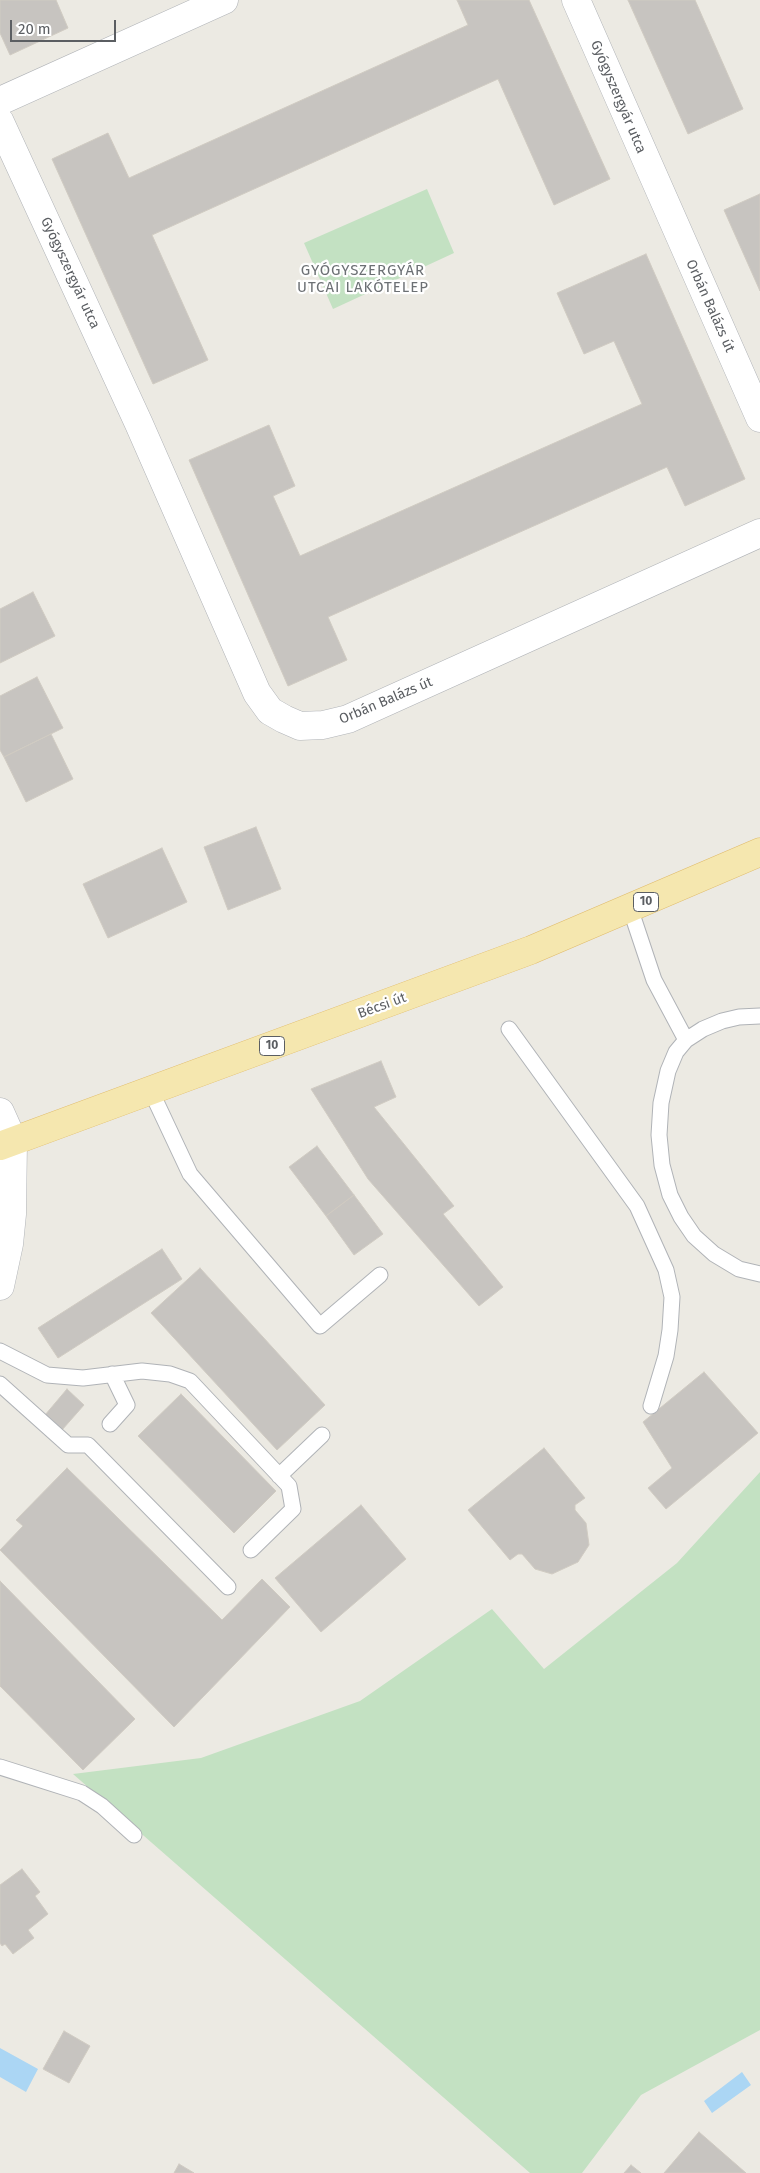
<!DOCTYPE html>
<meta charset="utf-8">
<style>
body{margin:0}
#map{position:relative;width:760px;height:2173px;overflow:hidden;background:#eceae3;font-family:"Fira Sans",sans-serif}
canvas{display:block}
.scale{position:absolute;left:10px;top:20px;width:106px;height:22px;box-sizing:border-box;border:2px solid #5b5e62;border-top:0;padding-left:6px;font-size:15px;line-height:18px;white-space:nowrap;color:#5b5e62;-webkit-text-stroke:4px #fff;paint-order:stroke}
</style>
<div id="map">
<canvas width="760" height="2173"></canvas>
<div class="scale">20 m</div>
</div>
<script>
const c = document.querySelector('canvas').getContext('2d');
c.lineJoin = 'round';
function paint(path, color) { c.fillStyle = color; c.fill(path, 'evenodd'); }
const poly = rows => new Path2D(rows.map(r => 'M' + r).join(''));
function stroke(path, color, width, dash) { c.strokeStyle = color; c.lineWidth = width; c.lineCap = dash ? 'butt' : 'round'; c.setLineDash(dash || []); c.stroke(path); }
function write(font, color, halo, rows, align = 'center') {
  c.font = font + ' "Fira Sans",sans-serif'; c.lineWidth = 4.5; c.setLineDash([]); c.textBaseline = 'middle'; c.strokeStyle = halo; c.fillStyle = color; for (const [text, x, y, turn = 0] of rows) {
    c.save(); c.translate(x, y); c.rotate((+turn || 0) * Math.PI / 180); c.textAlign = isNaN(turn) ? turn : align; if (halo) c.strokeText(text, 0, 0); c.fillText(text, 0, 0); c.restore();
  }
}
paint(poly([
 [427,189,454,253,333,309,304,243],
 [760,1472,760,2030,641,2095,582,2173,530,2173,73,1774,201,1758,360,1701,492,1609,544,1669,677,1563]
]), '#c3e1c2');
paint(poly([
 [0,2048,38,2069,26,2092,0,2077],
 [742,2072,751,2085,712,2113,704,2101]
]), '#abd6f4');
const building = poly([
 [0,0,56,0,68,28,10,55,0,33,0,0],
 [457,0,529,0,610,179,554,205,498,79,152,235,208,360,153,384,52,159,108,133,129,178,468,25,457,0],
 [628,0,695,0,743,109,688,134,628,0],
 [760,194,760,291,724,210,760,194],
 [646,254,745,479,685,506,667,467,328,617,347,660,288,686,189,460,269,425,295,486,273,496,300,556,642,404,614,341,584,354,557,293,646,254],
 [33,592,55,636,0,663,0,609,33,592],
 [37,677,63,728,4,757,0,750,0,696,37,677],
 [51,734,73,779,26,802,4,757,51,734],
 [256,827,281,889,228,910,204,847,256,827],
 [162,848,187,902,108,938,83,884,162,848],
 [381,1061,396,1097,374,1107,454,1206,443,1214,503,1287,479,1306,368,1179,311,1089,381,1061],
 [317,1146,354,1195,326,1216,289,1167,317,1146],
 [354,1195,383,1234,354,1255,326,1216,354,1195],
 [162,1249,182,1279,58,1358,38,1328,162,1249],
 [200,1268,325,1405,277,1450,151,1313,200,1268],
 [704,1372,758,1433,666,1509,648,1488,672,1468,643,1422,704,1372],
 [67,1389,84,1405,62,1430,45,1415,67,1389],
 [181,1394,276,1491,234,1533,138,1436,181,1394],
 [544,1448,585,1498,575,1505,575,1510,586,1523,589,1545,578,1562,552,1574,535,1569,522,1554,518,1554,510,1560,468,1510,544,1448],
 [67,1468,222,1620,262,1579,290,1607,174,1727,0,1550,23,1526,16,1520,67,1468],
 [361,1505,406,1559,321,1632,275,1578,361,1505],
 [0,1581,135,1719,83,1770,0,1686,0,1581],
 [22,1869,40,1892,35,1896,48,1914,28,1930,34,1938,13,1954,5,1944,2,1946,0,1943,0,1885,22,1869],
 [64,2031,90,2046,69,2083,43,2069,64,2031],
 [699,2132,746,2173,664,2173,699,2132],
 [179,2164,194,2173,174,2173,179,2164],
 [631,2165,641,2173,624,2173,631,2165]
]);
paint(building, '#c7c4c0');
stroke(building, '#d0cbc2', 1);
const service = poly([
 [630,908,654,980,686,1040],
 [760,1016,739,1017,722,1021,703,1029,686,1040,676,1052,668,1071,661,1103,659,1135,662,1165,670,1195,681,1217,694,1236,714,1254,739,1269,760,1274],
 [509,1029,637,1206,666,1270,672,1297,670,1330,666,1356,651,1406],
 [151,1091,190,1174,320,1326,380,1275],
 [0,1351,47,1375,83,1378,142,1371,170,1374,190,1381,289,1486,293,1509,251,1550],
 [0,1384,68,1445,88,1445,228,1587],
 [110,1424,127,1405,112,1374],
 [279,1476,322,1435],
 [0,1767,82,1793,102,1806,134,1835]
]);
const minor = poly([
 [576,0,760,418],
 [0,101,224,0],
 [0,122,139,424,257,693,270,711,284,719,300,726,323,725,348,719,760,533],
 [0,1286,9,1244,12,1214,13,1141]
]);
const tertiary = poly([
 [0,1112,13,1141]
]);
const primary = poly([
 [0,1146,531,950,760,852]
]);
stroke(service, '#b0b3b7', 17);
stroke(minor, '#b0b3b7', 29);
stroke(tertiary, '#b0b3b7', 29);
stroke(primary, '#dfba69', 29);
stroke(service, '#fff', 15);
stroke(minor, '#fff', 28);
stroke(tertiary, '#fff', 28);
stroke(primary, '#f5e7af', 28);
for (const [x, y, w] of [
 [646,902,25],
 [272,1046,25]
]) { const box = new Path2D(); box.roundRect(x - w / 2, y - 9.5, w, 19, 4); c.fillStyle = '#fff'; c.fill(box); stroke(box, '#5b5e62', 1); }
write('bold 12px', '#5b5e62', null, [
 ["10",646,902],
 ["10",272,1046]
]);
write('14px', '#5b5e62', '#fff', [
 ["Gyógyszergyár utca",618,97,67],
 ["Gyógyszergyár utca",70,273,65],
 ["Orbán Balázs út",710,306,66],
 ["Orbán Balázs út",386,701,-23],
 ["Bécsi út",382,1006,-20]
]);
c.letterSpacing = '1px';
write('15px', '#6c7074', '#fff', [
 ["GYÓGYSZERGYÁR",363,271],
 ["UTCAI LAKÓTELEP",363,288]
]);
c.letterSpacing = '0px';
</script>
